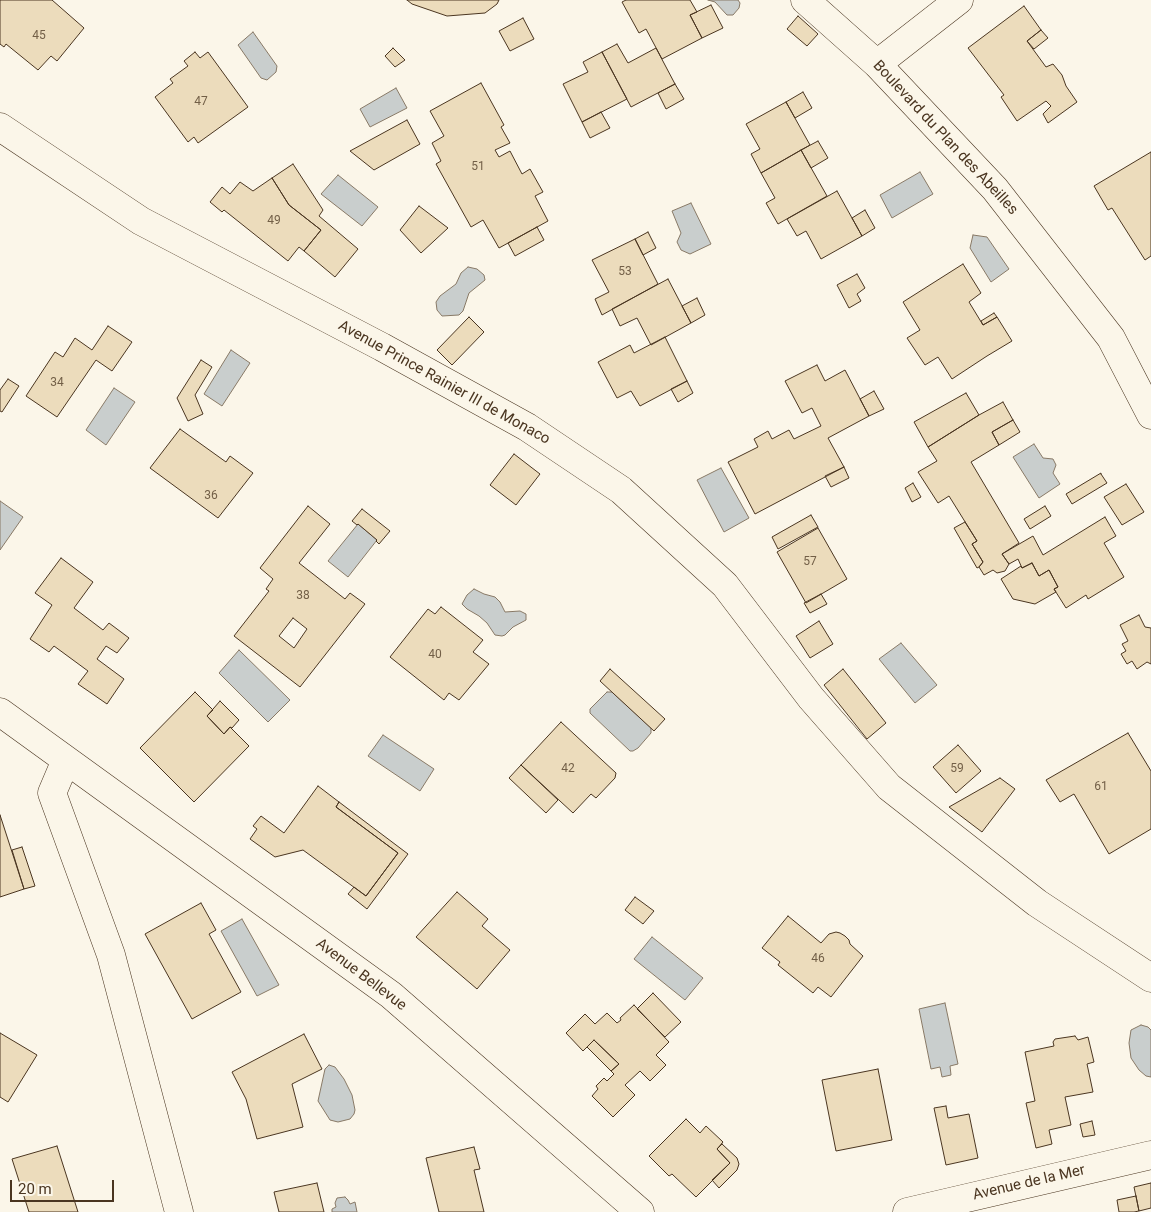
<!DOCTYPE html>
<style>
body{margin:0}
#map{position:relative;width:1151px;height:1212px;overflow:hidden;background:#fbf6e9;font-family:Roboto,sans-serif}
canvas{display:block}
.scale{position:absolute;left:10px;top:1180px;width:104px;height:22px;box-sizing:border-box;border:2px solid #4a3520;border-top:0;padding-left:6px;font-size:15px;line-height:18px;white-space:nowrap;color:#4a3520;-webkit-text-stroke:4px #fbf6e9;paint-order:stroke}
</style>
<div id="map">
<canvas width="1151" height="1212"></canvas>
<div class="scale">20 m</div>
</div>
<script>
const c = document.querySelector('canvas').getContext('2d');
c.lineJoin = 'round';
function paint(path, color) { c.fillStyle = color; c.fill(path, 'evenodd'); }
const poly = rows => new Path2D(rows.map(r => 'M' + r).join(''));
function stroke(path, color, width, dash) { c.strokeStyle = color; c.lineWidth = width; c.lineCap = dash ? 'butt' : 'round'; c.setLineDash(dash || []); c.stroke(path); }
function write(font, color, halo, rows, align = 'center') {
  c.font = font + ' Roboto,sans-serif'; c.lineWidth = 4; c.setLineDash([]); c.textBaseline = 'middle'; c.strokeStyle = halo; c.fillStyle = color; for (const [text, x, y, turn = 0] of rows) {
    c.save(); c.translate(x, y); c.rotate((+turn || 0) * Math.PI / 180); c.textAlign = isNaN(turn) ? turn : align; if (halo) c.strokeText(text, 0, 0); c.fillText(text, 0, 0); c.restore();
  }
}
const water = poly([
 [708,0,738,0,740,3,739,8,733,15,727,15,715,2,708,0],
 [253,32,277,66,276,72,267,80,261,78,238,45,253,32],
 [396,88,407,108,370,127,360,109,396,88],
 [920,172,933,194,892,218,880,195,920,172],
 [338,175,378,207,362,226,321,194,338,175],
 [691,203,711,244,690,254,681,250,677,242,681,233,672,211,691,203],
 [973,235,987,237,1009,269,991,282,970,248,973,235],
 [468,267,477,269,484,275,485,280,469,293,463,311,459,315,442,316,437,310,436,302,440,296,456,284,461,273,468,267],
 [231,350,250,363,222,406,204,394,231,350],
 [114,388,135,402,106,445,86,430,114,388],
 [1034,444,1043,458,1053,459,1056,465,1053,473,1060,484,1039,498,1013,457,1034,444],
 [721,468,749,518,724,532,697,480,721,468],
 [0,501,23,517,0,550,0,501],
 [358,524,377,540,348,577,328,561,358,524],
 [474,589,484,594,495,597,500,602,505,612,520,611,526,614,526,620,513,627,505,635,502,636,495,635,487,623,479,616,467,609,462,604,467,595,474,589],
 [901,643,937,685,915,703,879,659,901,643],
 [239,650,290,700,268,722,219,673,239,650],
 [607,692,612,692,651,728,651,733,638,748,633,751,630,751,590,713,590,709,607,692],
 [383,735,434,769,420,791,368,756,383,735],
 [242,919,279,985,257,996,221,931,242,919],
 [652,937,703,978,685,1000,634,959,652,937],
 [945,1003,958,1064,950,1066,951,1075,942,1077,940,1067,931,1069,919,1009,945,1003],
 [1141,1025,1148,1027,1151,1030,1151,1077,1146,1076,1139,1070,1131,1058,1129,1043,1131,1030,1141,1025],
 [329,1065,335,1067,344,1079,352,1095,355,1110,354,1114,350,1119,338,1122,330,1120,318,1101,325,1069,329,1065],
 [345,1197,348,1200,350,1204,355,1202,357,1212,332,1212,332,1209,336,1207,335,1203,337,1198,345,1197]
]);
paint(water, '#c9cecd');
stroke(water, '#887966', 1);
const building = poly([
 [0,0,52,0,84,28,57,61,51,56,38,70,6,44,4,47,0,44,0,0],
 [407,0,499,0,497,4,485,13,447,16,412,4,407,0],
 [626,0,690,0,697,12,690,15,702,38,662,59,646,29,639,33,622,2,626,0],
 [711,5,723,28,702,38,690,15,711,5],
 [1024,6,1041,30,1027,41,1046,67,1053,64,1062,75,1066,86,1077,102,1048,123,1043,114,1051,106,1046,101,1017,121,1001,97,1004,95,968,48,1024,6],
 [798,16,818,34,807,46,787,29,798,16],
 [523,18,534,39,510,51,499,31,523,18],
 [1041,30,1048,38,1034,49,1027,41,1041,30],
 [617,44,628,63,656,48,675,84,631,107,602,52,617,44],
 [393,48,405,60,395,67,385,56,393,48],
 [195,52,200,58,208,52,248,107,198,143,194,137,188,142,155,97,173,83,170,79,188,66,184,61,195,52],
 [602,52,627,99,582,122,563,84,588,72,583,62,602,52],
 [481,83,504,125,501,127,510,143,495,150,499,157,510,151,522,174,530,169,543,192,535,196,548,221,499,248,483,220,471,227,436,164,441,161,432,143,444,136,430,111,481,83],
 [675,84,684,99,666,109,658,93,675,84],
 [803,92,812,108,795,118,786,102,803,92],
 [786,102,810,145,761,173,751,154,760,149,746,124,786,102],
 [601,112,610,128,590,138,582,122,601,112],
 [407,120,420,144,374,170,350,151,407,120],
 [818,141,828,158,811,168,801,150,818,141],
 [801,150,827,196,778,224,766,203,775,198,761,173,801,150],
 [1151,152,1151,256,1145,260,1112,208,1108,210,1094,186,1151,152],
 [293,164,323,210,319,216,358,249,335,277,304,251,321,230,289,205,272,178,293,164],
 [272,178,289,205,321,230,304,251,299,247,288,261,224,210,222,212,210,202,222,187,230,194,240,182,253,191,272,178],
 [837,191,862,236,821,259,806,231,797,236,787,219,837,191],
 [419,206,448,228,421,253,400,230,419,206],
 [865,210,875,228,862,236,852,218,865,210],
 [537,227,544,240,515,256,508,243,537,227],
 [648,232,656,248,643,255,635,239,648,232],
 [635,239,658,284,602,315,595,299,609,292,592,260,635,239],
 [963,264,981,293,969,302,983,325,997,317,1012,341,987,356,952,379,938,357,925,365,907,338,920,330,903,302,963,264],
 [857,274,865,288,857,294,861,301,849,308,837,285,857,274],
 [668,279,691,323,651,345,637,318,620,326,612,309,668,279],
 [697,298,705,315,691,323,682,306,697,298],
 [994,313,997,317,983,325,981,321,994,313],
 [469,317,484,332,452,365,437,350,469,317],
 [108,326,132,342,112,371,96,360,57,417,26,396,55,352,63,357,75,338,92,350,108,326],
 [665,337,687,381,640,406,631,391,617,398,598,362,630,345,634,353,665,337],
 [201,360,212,367,195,395,203,414,188,421,177,398,201,360],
 [817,365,825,381,845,370,869,416,828,438,844,467,755,514,728,462,758,447,754,439,768,431,772,439,789,430,794,439,821,426,812,408,802,413,785,381,817,365],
 [8,379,19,386,2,412,0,411,0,390,8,379],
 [687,381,693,393,678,402,671,389,687,381],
 [874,391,884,409,869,416,860,399,874,391],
 [966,393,979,415,928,447,914,422,966,393],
 [1003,402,1013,420,992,432,999,445,971,462,1019,543,1002,554,1009,564,1005,571,997,573,993,570,984,575,979,567,983,562,972,544,977,541,949,496,938,503,918,472,937,461,928,447,979,415,1003,402],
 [1013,420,1020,432,999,445,992,432,1013,420],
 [180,429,226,462,230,456,253,473,218,518,150,468,180,429],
 [514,454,540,474,516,505,490,485,514,454],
 [844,467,849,478,831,487,825,476,844,467],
 [1101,474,1107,483,1072,504,1066,494,1101,473,1101,474],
 [913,483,921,497,912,502,905,488,913,483],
 [1126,484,1144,512,1122,525,1104,497,1126,484],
 [308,506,330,524,299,563,345,599,350,593,365,604,300,687,234,636,269,591,266,589,273,579,260,568,308,506],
 [293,618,307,629,294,648,279,636,293,618],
 [1045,506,1051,516,1030,529,1024,519,1045,506],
 [362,509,390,531,379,544,376,541,377,540,358,524,357,525,352,521,362,509],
 [811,515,818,527,778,549,772,537,811,515],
 [1105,517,1116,536,1104,543,1124,577,1088,599,1086,595,1066,608,1054,589,1058,587,1049,570,1039,576,1032,563,1022,568,1018,559,1009,564,1002,554,1033,536,1043,555,1105,517],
 [965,522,977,541,972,544,983,562,979,567,977,568,954,528,965,522],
 [818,528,847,579,806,603,777,552,818,528],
 [61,558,93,582,74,608,103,630,109,623,129,638,117,653,106,646,97,659,124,679,107,704,78,684,88,671,54,646,49,652,30,639,52,605,35,593,61,558],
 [1032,563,1039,576,1049,570,1058,587,1054,589,1056,592,1035,604,1013,599,1001,579,1021,566,1022,568,1032,563],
 [821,594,827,604,810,613,804,603,821,594],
 [441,607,483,640,473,652,489,664,459,700,449,693,444,700,390,657,428,609,435,614,441,607],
 [1139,615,1145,627,1151,628,1151,664,1147,662,1137,669,1132,661,1127,664,1121,654,1126,651,1122,644,1128,641,1120,625,1139,615],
 [819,621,833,644,810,658,796,636,819,621],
 [610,669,665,719,654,731,600,681,610,669],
 [843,669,886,723,867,739,824,685,843,669],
 [195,692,213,710,207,716,224,734,230,727,249,746,194,802,140,748,195,692],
 [220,701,239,720,232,728,230,727,224,734,207,716,220,701],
 [561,722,616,773,615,778,596,798,591,794,573,813,521,765,561,722],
 [1128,733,1151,771,1151,829,1109,854,1074,794,1060,802,1046,780,1128,733],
 [958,745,981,771,956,793,933,767,958,745],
 [521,765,558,800,546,813,509,778,521,765],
 [1000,778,1015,789,982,832,949,807,1000,778],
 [318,786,339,802,336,807,398,853,366,896,303,850,275,857,250,839,257,829,253,826,261,816,284,833,318,786],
 [339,802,408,854,367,909,348,894,354,887,366,896,398,853,336,807,339,802],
 [0,815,24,889,0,897,0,815],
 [22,847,35,886,24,889,12,850,22,847],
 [457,892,488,919,482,926,510,950,477,989,416,937,457,892],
 [635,897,654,911,643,924,625,910,635,897],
 [201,903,216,930,209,934,241,992,192,1019,145,934,201,903],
 [788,916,821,943,829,934,836,932,840,933,845,936,849,940,850,944,863,956,831,997,818,987,813,993,778,965,780,962,762,948,788,916],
 [653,993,681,1022,665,1037,637,1009,653,993],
 [634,1005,669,1042,656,1055,666,1065,650,1081,640,1071,625,1085,635,1095,613,1117,592,1096,598,1089,596,1086,604,1078,607,1081,614,1074,611,1071,619,1064,594,1040,583,1051,566,1033,585,1014,595,1024,607,1013,617,1023,621,1020,620,1018,634,1005],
 [0,1033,37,1055,8,1102,0,1097,0,1033],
 [304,1034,322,1069,292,1084,303,1127,257,1139,246,1099,232,1072,304,1034],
 [1075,1036,1078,1040,1088,1037,1094,1062,1087,1064,1093,1092,1065,1097,1071,1125,1049,1130,1052,1144,1036,1148,1026,1103,1035,1101,1025,1052,1054,1046,1053,1042,1055,1039,1075,1036],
 [594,1040,619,1064,611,1071,587,1047,594,1040],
 [878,1069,892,1140,836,1151,822,1080,878,1069],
 [946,1106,948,1118,969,1114,978,1158,946,1165,934,1108,946,1106],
 [686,1119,700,1133,706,1126,723,1142,717,1149,730,1163,696,1197,672,1174,669,1176,649,1156,686,1119],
 [1092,1121,1095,1135,1083,1137,1080,1124,1092,1121],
 [722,1144,737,1158,739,1164,737,1170,719,1188,712,1180,730,1163,717,1149,722,1144],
 [57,1146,78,1212,29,1212,12,1159,57,1146],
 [474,1147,480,1169,474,1170,484,1212,439,1212,426,1158,474,1147],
 [317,1183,324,1212,279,1212,274,1192,317,1183],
 [1151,1183,1151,1208,1139,1211,1134,1187,1151,1183],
 [1136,1196,1139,1211,1134,1212,1119,1212,1117,1200,1136,1196]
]);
paint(building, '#ecdcbc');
stroke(building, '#4a3520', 1);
const minor = poly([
 [805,0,877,64,995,189,1111,338,1151,415],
 [877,64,959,0],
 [0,127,141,221,382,347,527,427,621,490,725,585,811,698,889,787,1037,903,1151,978],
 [0,712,391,995,640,1212],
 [66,760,52,793,111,955,179,1212],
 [907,1212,1151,1155]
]);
stroke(minor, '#4a3520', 29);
stroke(minor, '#fbf6e9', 28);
write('12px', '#725f47', null, [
 ["45",39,36],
 ["47",201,102],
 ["51",478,167],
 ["49",274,221],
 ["53",625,272],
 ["34",57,383],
 ["36",211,496],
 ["57",810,562],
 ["38",303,596],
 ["40",435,655],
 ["42",568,769],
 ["59",957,769],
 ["61",1101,787],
 ["46",818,959]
]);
write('15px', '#4a3520', '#fbf6e9', [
 ["Boulevard du Plan des Abeilles",945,138,47],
 ["Avenue Prince Rainier III de Monaco",444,383,29],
 ["Avenue Bellevue",361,975,37],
 ["Avenue de la Mer",1029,1183,-13]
]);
</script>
